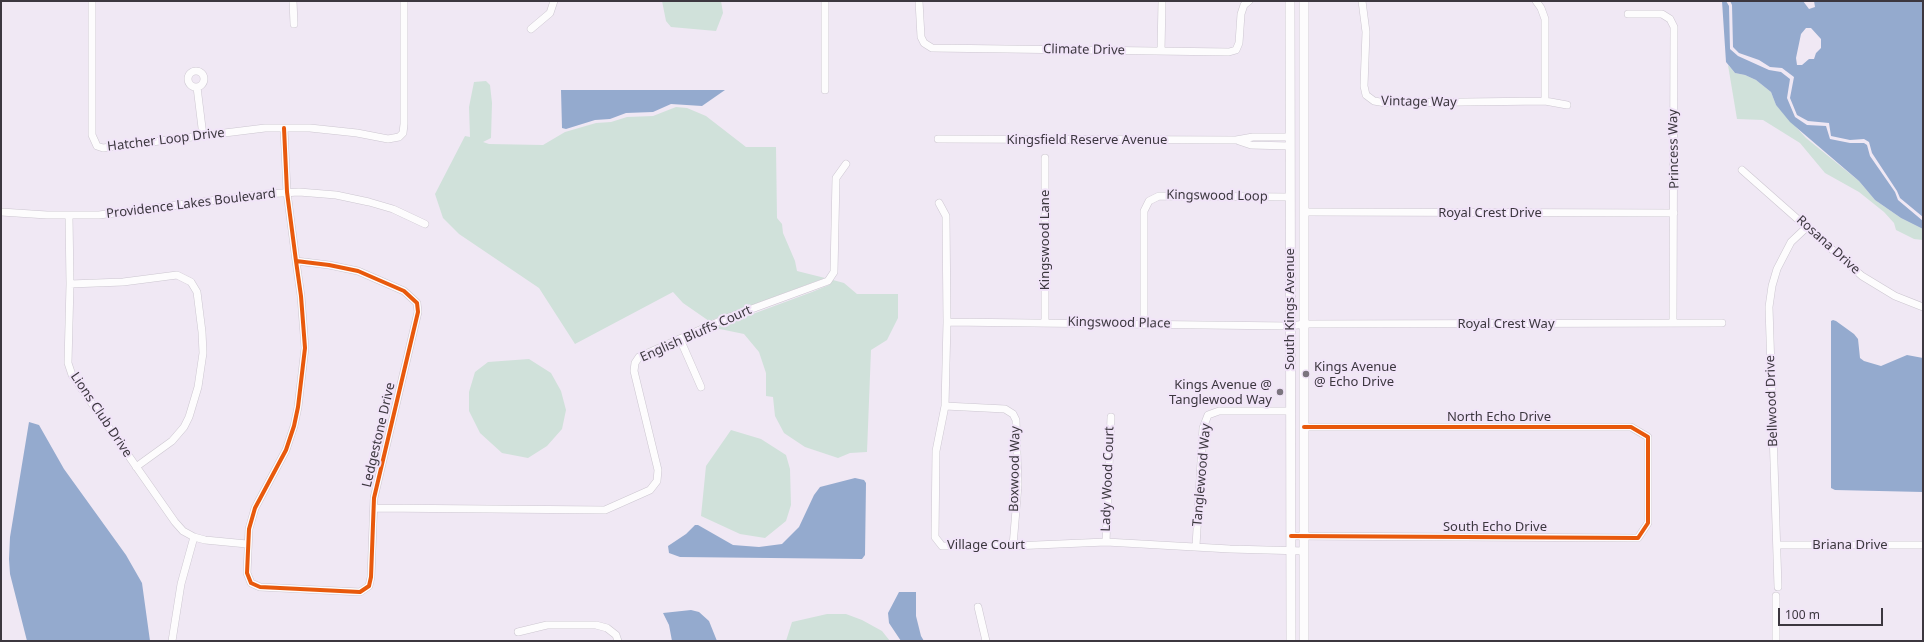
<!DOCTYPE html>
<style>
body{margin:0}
#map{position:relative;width:1924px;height:642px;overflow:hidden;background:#f0e8f4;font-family:"Noto Sans",sans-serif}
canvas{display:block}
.frame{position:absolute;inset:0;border:2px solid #3c373f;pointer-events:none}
.scale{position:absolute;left:1778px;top:608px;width:105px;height:18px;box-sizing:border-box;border:2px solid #3c373f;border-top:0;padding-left:5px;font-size:12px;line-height:14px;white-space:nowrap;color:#3c373f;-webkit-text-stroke:3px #f1e4f8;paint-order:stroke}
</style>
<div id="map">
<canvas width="1924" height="642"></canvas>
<div class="frame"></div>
<div class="scale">100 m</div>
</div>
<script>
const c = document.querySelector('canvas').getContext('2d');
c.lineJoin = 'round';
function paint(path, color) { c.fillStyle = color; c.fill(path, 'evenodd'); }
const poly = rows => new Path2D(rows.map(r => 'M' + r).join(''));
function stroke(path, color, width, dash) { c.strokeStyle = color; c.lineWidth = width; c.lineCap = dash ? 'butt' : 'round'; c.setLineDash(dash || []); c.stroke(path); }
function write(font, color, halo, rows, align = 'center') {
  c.font = font + ' "Noto Sans",sans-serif'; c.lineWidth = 4; c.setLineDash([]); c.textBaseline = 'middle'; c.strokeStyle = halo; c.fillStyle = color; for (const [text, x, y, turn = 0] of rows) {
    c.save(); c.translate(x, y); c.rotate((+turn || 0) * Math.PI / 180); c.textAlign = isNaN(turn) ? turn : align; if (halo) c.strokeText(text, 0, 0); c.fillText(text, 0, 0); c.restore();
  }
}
paint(poly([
 [662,1,721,1,723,13,716,31,671,27,666,21],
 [1728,65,1735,73,1745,75,1756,80,1771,92,1776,105,1806,138,1859,181,1875,200,1901,218,1923,229,1923,240,1914,239,1896,230,1894,223,1884,212,1859,192,1825,173,1800,143,1763,120,1737,119],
 [486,81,490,85,492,103,491,138,483,142,489,144,543,145,565,132,596,123,611,122,627,117,653,116,676,107,687,108,706,116,746,147,776,147,777,218,782,224,783,233,795,261,797,271,825,278,709,321,683,303,673,292,575,344,539,288,459,234,443,218,435,194,465,136,470,137,469,107,474,82],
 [833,280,844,283,857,294,898,294,898,318,887,340,871,350,867,452,850,453,838,458,805,447,784,433,775,416,773,397,766,396,766,373,759,352,744,334,715,328,812,292,829,285],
 [529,359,551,373,561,391,566,410,562,429,547,446,528,458,502,453,480,433,469,411,469,392,475,372,488,362],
 [731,430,761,439,786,455,790,469,791,505,786,521,765,538,740,534,701,516,706,466],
 [827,614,846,614,862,620,882,631,890,641,786,641,792,622]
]), '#d0e1da');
paint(poly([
 [1722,1,1726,1,1729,6,1730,49,1738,56,1769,70,1781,72,1790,79,1787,98,1795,117,1807,125,1826,126,1830,139,1850,143,1864,143,1867,145,1870,156,1895,192,1898,200,1923,221,1923,229,1901,218,1875,200,1859,181,1790,122,1776,105,1771,92,1756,80,1745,75,1735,73,1726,62],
 [1730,1,1803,1,1809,9,1815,7,1814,1,1923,1,1923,217,1900,198,1897,191,1872,153,1869,142,1864,139,1850,140,1831,136,1829,123,1808,121,1797,115,1790,98,1794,77,1782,68,1770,67,1759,60,1739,53,1733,47,1732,5],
 [1806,28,1811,28,1821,39,1821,48,1816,53,1814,59,1809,59,1802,65,1797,65,1796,58,1801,34],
 [561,90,725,90,702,106,671,104,653,112,626,113,610,119,595,120,566,129,562,128],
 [1833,320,1836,321,1854,334,1858,339,1860,358,1864,361,1881,366,1907,355,1923,358,1923,492,1835,490,1831,488,1831,321],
 [29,422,39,425,64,469,126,555,142,583,150,641,27,641,10,574,9,559,10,537],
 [855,478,864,480,866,483,865,555,862,559,680,557,669,553,668,546,686,534,695,525,698,525,733,545,759,547,782,544,799,527,814,495,820,487],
 [899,592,916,592,916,616,921,636,924,641,901,641,889,623,888,613],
 [691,610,699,612,709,621,717,641,672,641,669,625,663,613]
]), '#94aace');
const minor = poly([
 [92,1,92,135,97,146,103,148,265,128,310,128,357,133,388,139,399,137,403,133,404,124,404,1],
 [293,1,294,24],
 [825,1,825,90],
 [919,1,921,37,924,43,932,48,1229,52,1236,50,1239,43,1241,14,1244,5,1249,1],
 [1362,1,1366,32,1364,86,1366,95,1374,101,1386,103,1545,101,1567,105],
 [1536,1,1541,8,1545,19,1545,101],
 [1628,14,1662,14,1670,19,1674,27,1673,323],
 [531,29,550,13,554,1],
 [1161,51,1162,1],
 '188 79a8 8 0 1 1 16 0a8 8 0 1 1-16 0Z',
 [197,87,203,136],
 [284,128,287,192,296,261,301,296,305,348,298,407,294,426,286,450,255,508,249,529,247,573,251,583,260,587,360,592,369,586,371,577,374,498,418,312,417,303,404,291,358,271,329,265,296,261],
 [938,139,1236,140,1253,137,1290,137],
 [1239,141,1251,145,1290,146],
 [1045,158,1045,322],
 [1742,170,1862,276,1895,296,1923,307],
 [939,203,946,216,947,322,945,406,936,451,935,537,942,546,1013,546,1106,542,1230,549,1304,551],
 [1,212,47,215,99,215,265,194,299,192,336,195,369,202,393,209,425,224],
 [1305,212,1674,213],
 [69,216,70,284,68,363,72,375,175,522,183,531,194,537,205,540,247,544],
 [70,284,123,282,177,275,191,282,197,292,202,332,203,353,198,387,189,417,184,427,172,441,136,467],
 [947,322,1290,326,1305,324,1722,323],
 [1144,323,1144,211,1149,201,1159,196,1290,197],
 [680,339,701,387],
 [945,406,1005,409,1013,414,1016,420,1018,485,1013,546],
 [374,508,605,510,650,490,657,481,658,470,634,371,635,363,639,357,727,318,828,281,834,272,836,178,846,164],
 [1291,536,1638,538,1648,523,1648,437,1631,427,1304,427],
 [1106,542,1111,417],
 [1777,545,1923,545],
 [1196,546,1203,428,1208,415,1219,411,1291,411],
 [1778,587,1769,307,1772,286,1777,269,1791,242,1808,226],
 [978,607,986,641],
 [518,632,547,625,596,625,607,628,616,635,618,641],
 [172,641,181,584,194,537],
 [1776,641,1776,596]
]);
const major = poly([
 [1290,1,1291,641],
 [1304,641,1304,1]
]);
stroke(minor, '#ccc6d0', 8);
stroke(major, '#ccc6d0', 10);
stroke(minor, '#fdfcfd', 7);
stroke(major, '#fdfcfd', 9);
stroke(poly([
 [284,128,287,192,296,261,301,296,305,348,298,407,294,426,286,450,255,508,249,529,247,573,251,583,260,587,360,592,369,586,371,577,374,498,418,312,417,303,404,291,358,271,329,265,296,261],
 [1291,536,1638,538,1648,523,1648,437,1631,427,1304,427]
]), '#e8590c', 4);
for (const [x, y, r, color] of [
 [1306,374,4,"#7b757e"],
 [1280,392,4,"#7b757e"]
]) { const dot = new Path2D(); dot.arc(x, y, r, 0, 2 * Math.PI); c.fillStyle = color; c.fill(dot); stroke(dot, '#f1e4f8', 1.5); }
write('13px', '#3c373f', '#f1e4f8', [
 ["Climate Drive",1084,50,1],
 ["Vintage Way",1419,102,1],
 ["Hatcher Loop Drive",166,140,-7],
 ["Kingsfield Reserve Avenue",1087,140],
 ["Princess Way",1674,149,-91],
 ["Kingswood Loop",1217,196,1],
 ["Providence Lakes Boulevard",191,204,-7],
 ["Royal Crest Drive",1490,213],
 ["Kingswood Lane",1045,240,-90],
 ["Rosana Drive",1828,245,42],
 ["South Kings Avenue",1290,309,-90],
 ["Kingswood Place",1119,323,1],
 ["Royal Crest Way",1506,324],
 ["English Bluffs Court",696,334,-24],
 ["Bellwood Drive",1772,401,-92],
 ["Lions Club Drive",101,415,56],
 ["North Echo Drive",1499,417],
 ["Ledgestone Drive",379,435,-77],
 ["Boxwood Way",1015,469,-89],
 ["Tanglewood Way",1202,475,-85],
 ["Lady Wood Court",1108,479,-88],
 ["South Echo Drive",1495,527],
 ["Village Court",986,545],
 ["Briana Drive",1850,545]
]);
write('13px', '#3c373f', '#f1e4f8', [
 ["Kings Avenue",1314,367],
 ["@ Echo Drive",1314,382],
 ["Kings Avenue @",1272,385,"right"],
 ["Tanglewood Way",1272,400,"right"]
], 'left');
</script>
